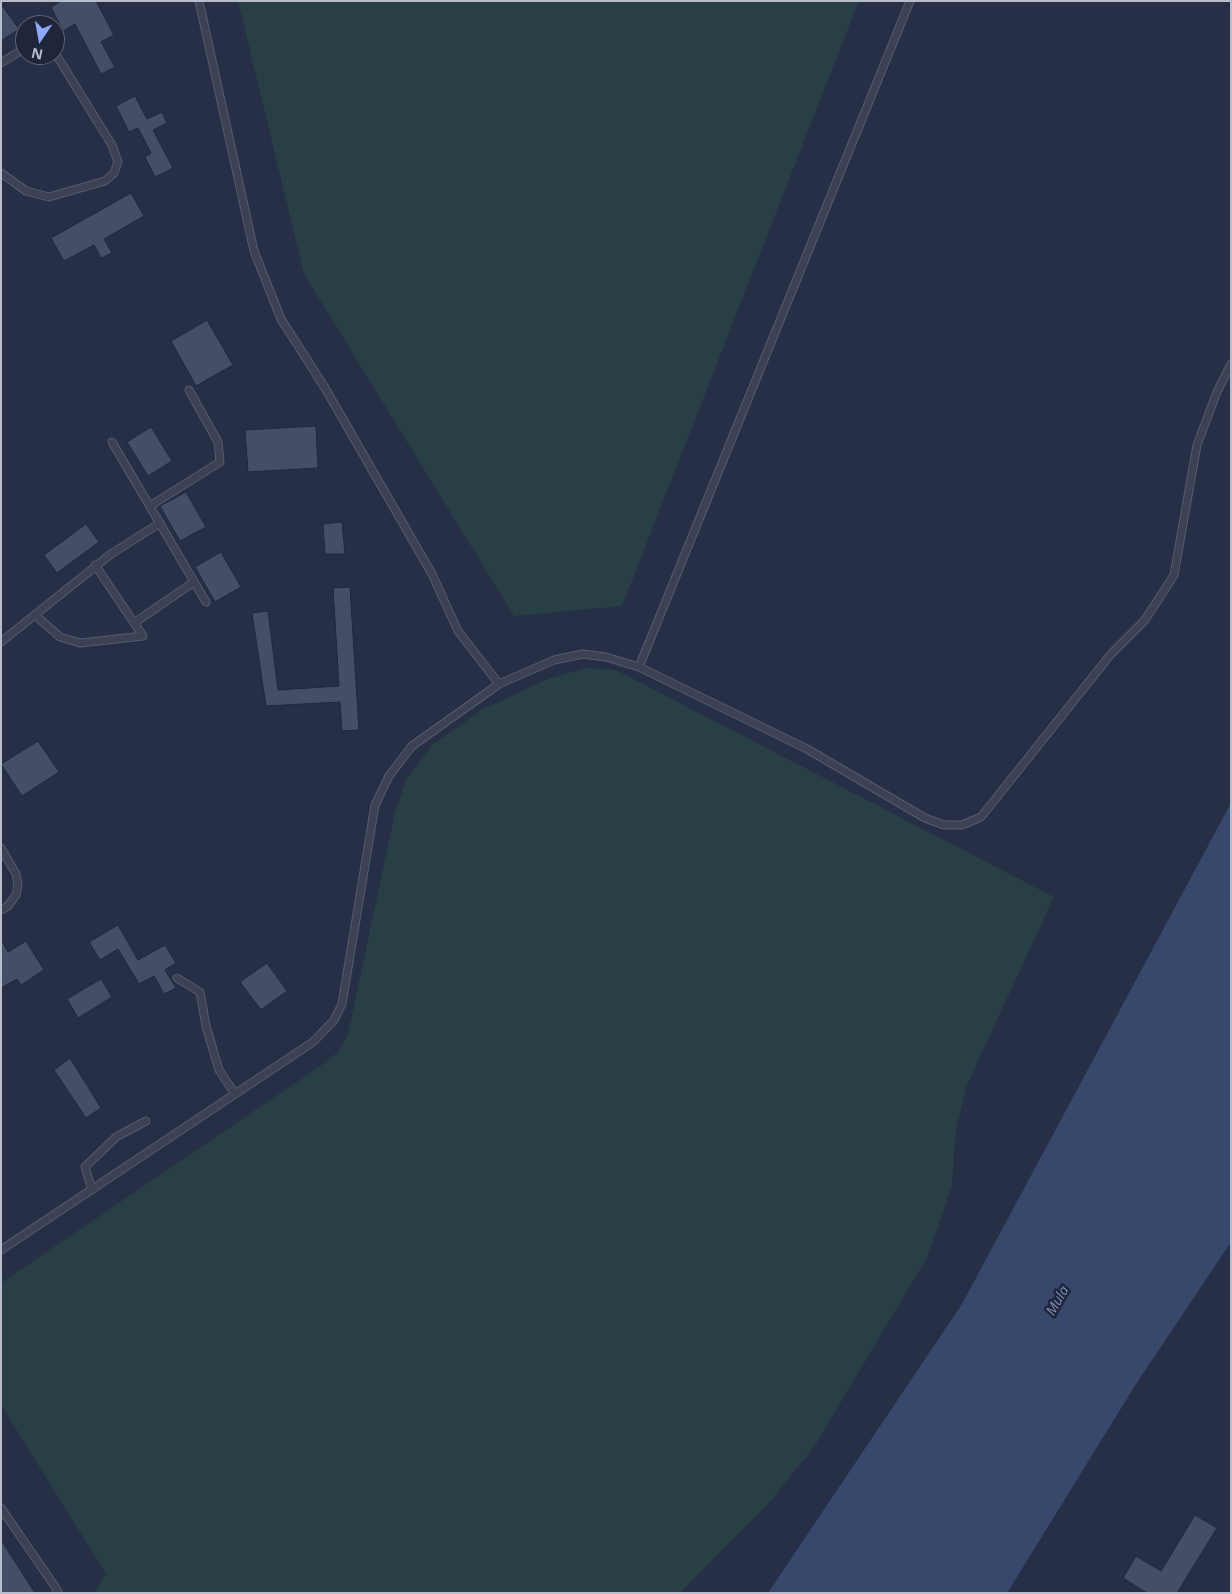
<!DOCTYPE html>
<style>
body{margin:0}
#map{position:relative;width:1232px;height:1594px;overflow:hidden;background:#262f45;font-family:"Open Sans",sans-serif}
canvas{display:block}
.frame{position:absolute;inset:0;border:2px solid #b8bdce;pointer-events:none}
.north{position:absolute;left:15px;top:15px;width:50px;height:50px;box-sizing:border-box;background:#1f263a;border:1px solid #5c6275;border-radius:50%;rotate:192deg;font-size:14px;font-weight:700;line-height:20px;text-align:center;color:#b8bdce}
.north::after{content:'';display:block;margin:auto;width:18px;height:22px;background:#8ca9fe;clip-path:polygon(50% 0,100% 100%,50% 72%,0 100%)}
</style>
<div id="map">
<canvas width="1232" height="1594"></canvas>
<div class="frame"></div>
<div class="north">N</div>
</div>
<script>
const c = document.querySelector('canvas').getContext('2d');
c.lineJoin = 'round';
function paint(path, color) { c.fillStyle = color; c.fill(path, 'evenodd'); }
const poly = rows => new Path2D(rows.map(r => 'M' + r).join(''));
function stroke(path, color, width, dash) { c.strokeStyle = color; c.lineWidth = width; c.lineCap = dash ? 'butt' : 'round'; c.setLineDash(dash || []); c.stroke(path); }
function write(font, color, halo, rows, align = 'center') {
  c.font = font + ' "Open Sans",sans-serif'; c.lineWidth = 5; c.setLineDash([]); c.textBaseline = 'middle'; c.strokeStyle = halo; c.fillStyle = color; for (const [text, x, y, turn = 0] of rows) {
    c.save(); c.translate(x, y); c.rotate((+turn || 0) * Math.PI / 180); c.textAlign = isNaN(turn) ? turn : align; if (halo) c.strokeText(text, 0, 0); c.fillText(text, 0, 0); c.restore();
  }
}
paint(poly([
 [238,1,859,1,622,606,514,616,304,274],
 [586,668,616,670,1054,897,967,1085,956,1129,952,1186,927,1258,814,1447,769,1503,680,1593,94,1593,106,1574,1,1405,1,1283,326,1062,339,1051,348,1034,395,812,406,780,432,745,483,709,548,679]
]), '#283f46');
paint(poly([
 [1231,803,1231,1242,1136,1384,1007,1593,768,1593,962,1304]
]), '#38486d');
const building = poly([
 [61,1,96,1,114,35,101,42,115,67,101,74,75,24,63,31,51,7,61,1],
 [1,4,19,29,1,41,1,4],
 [135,96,147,119,162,112,167,123,153,130,173,168,155,177,145,157,151,153,138,128,129,132,116,106,135,96],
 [131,193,144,216,104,239,112,253,101,258,94,245,64,261,51,238,131,193],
 [207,320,233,365,196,386,171,341,207,320],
 [316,426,318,468,248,472,245,430,316,426],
 [151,427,172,461,148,476,127,442,151,427],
 [186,492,206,527,180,541,160,506,186,492],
 [342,522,345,554,325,554,323,524,342,522],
 [86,524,99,542,57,573,44,555,86,524],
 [221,552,241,587,215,602,195,567,221,552],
 [350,587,359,730,342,731,340,702,266,706,252,613,268,611,278,690,339,686,333,588,350,587],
 [38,741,59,772,22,796,1,764,38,741],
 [118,925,138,960,165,945,176,963,165,970,176,988,164,994,154,976,139,984,118,949,100,960,89,942,118,925],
 [1,939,8,952,26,941,44,970,21,985,17,979,1,988,1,939],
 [267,963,287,991,261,1010,240,982,267,963],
 [101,979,112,997,78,1018,67,999,101,979],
 [70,1058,101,1108,86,1118,54,1070,70,1058],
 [1195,1515,1217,1528,1177,1593,1147,1593,1123,1578,1136,1556,1161,1571,1195,1515],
 [1,1540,35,1593,1,1593,1,1540]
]);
paint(building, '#444e67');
stroke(building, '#21283c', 1);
const lane = poly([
 [199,1,254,251,281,319,325,388,432,574,458,631,499,684],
 [1,63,25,48],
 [1,173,26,191,49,197,105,181,114,173,118,162,112,145,55,53],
 [112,442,206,602],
 [150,506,220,462,218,442,189,390],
 [35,615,60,637,80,643,143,636,95,565],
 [134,623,194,582],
 [1,642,111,554,160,523],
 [639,667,910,1],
 [1,848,16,874,18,884,16,895,8,906,1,910],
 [177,978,200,992,206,1026,219,1070,235,1094],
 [92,1190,85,1167,116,1137,146,1121],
 [1,1250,313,1042,334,1020,342,1004,375,805,389,776,412,746,499,684,554,660,583,654,606,657,639,667,807,749,925,818,944,825,962,825,981,817,1111,654,1145,620,1174,575,1197,445,1217,392,1231,364],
 [1,1508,58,1591,56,1593]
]);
stroke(lane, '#565c6f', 9);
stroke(lane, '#3a4254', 7);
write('italic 14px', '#7d8eb7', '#1f263a', [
 ["Mula",1058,1301,-60]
]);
</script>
